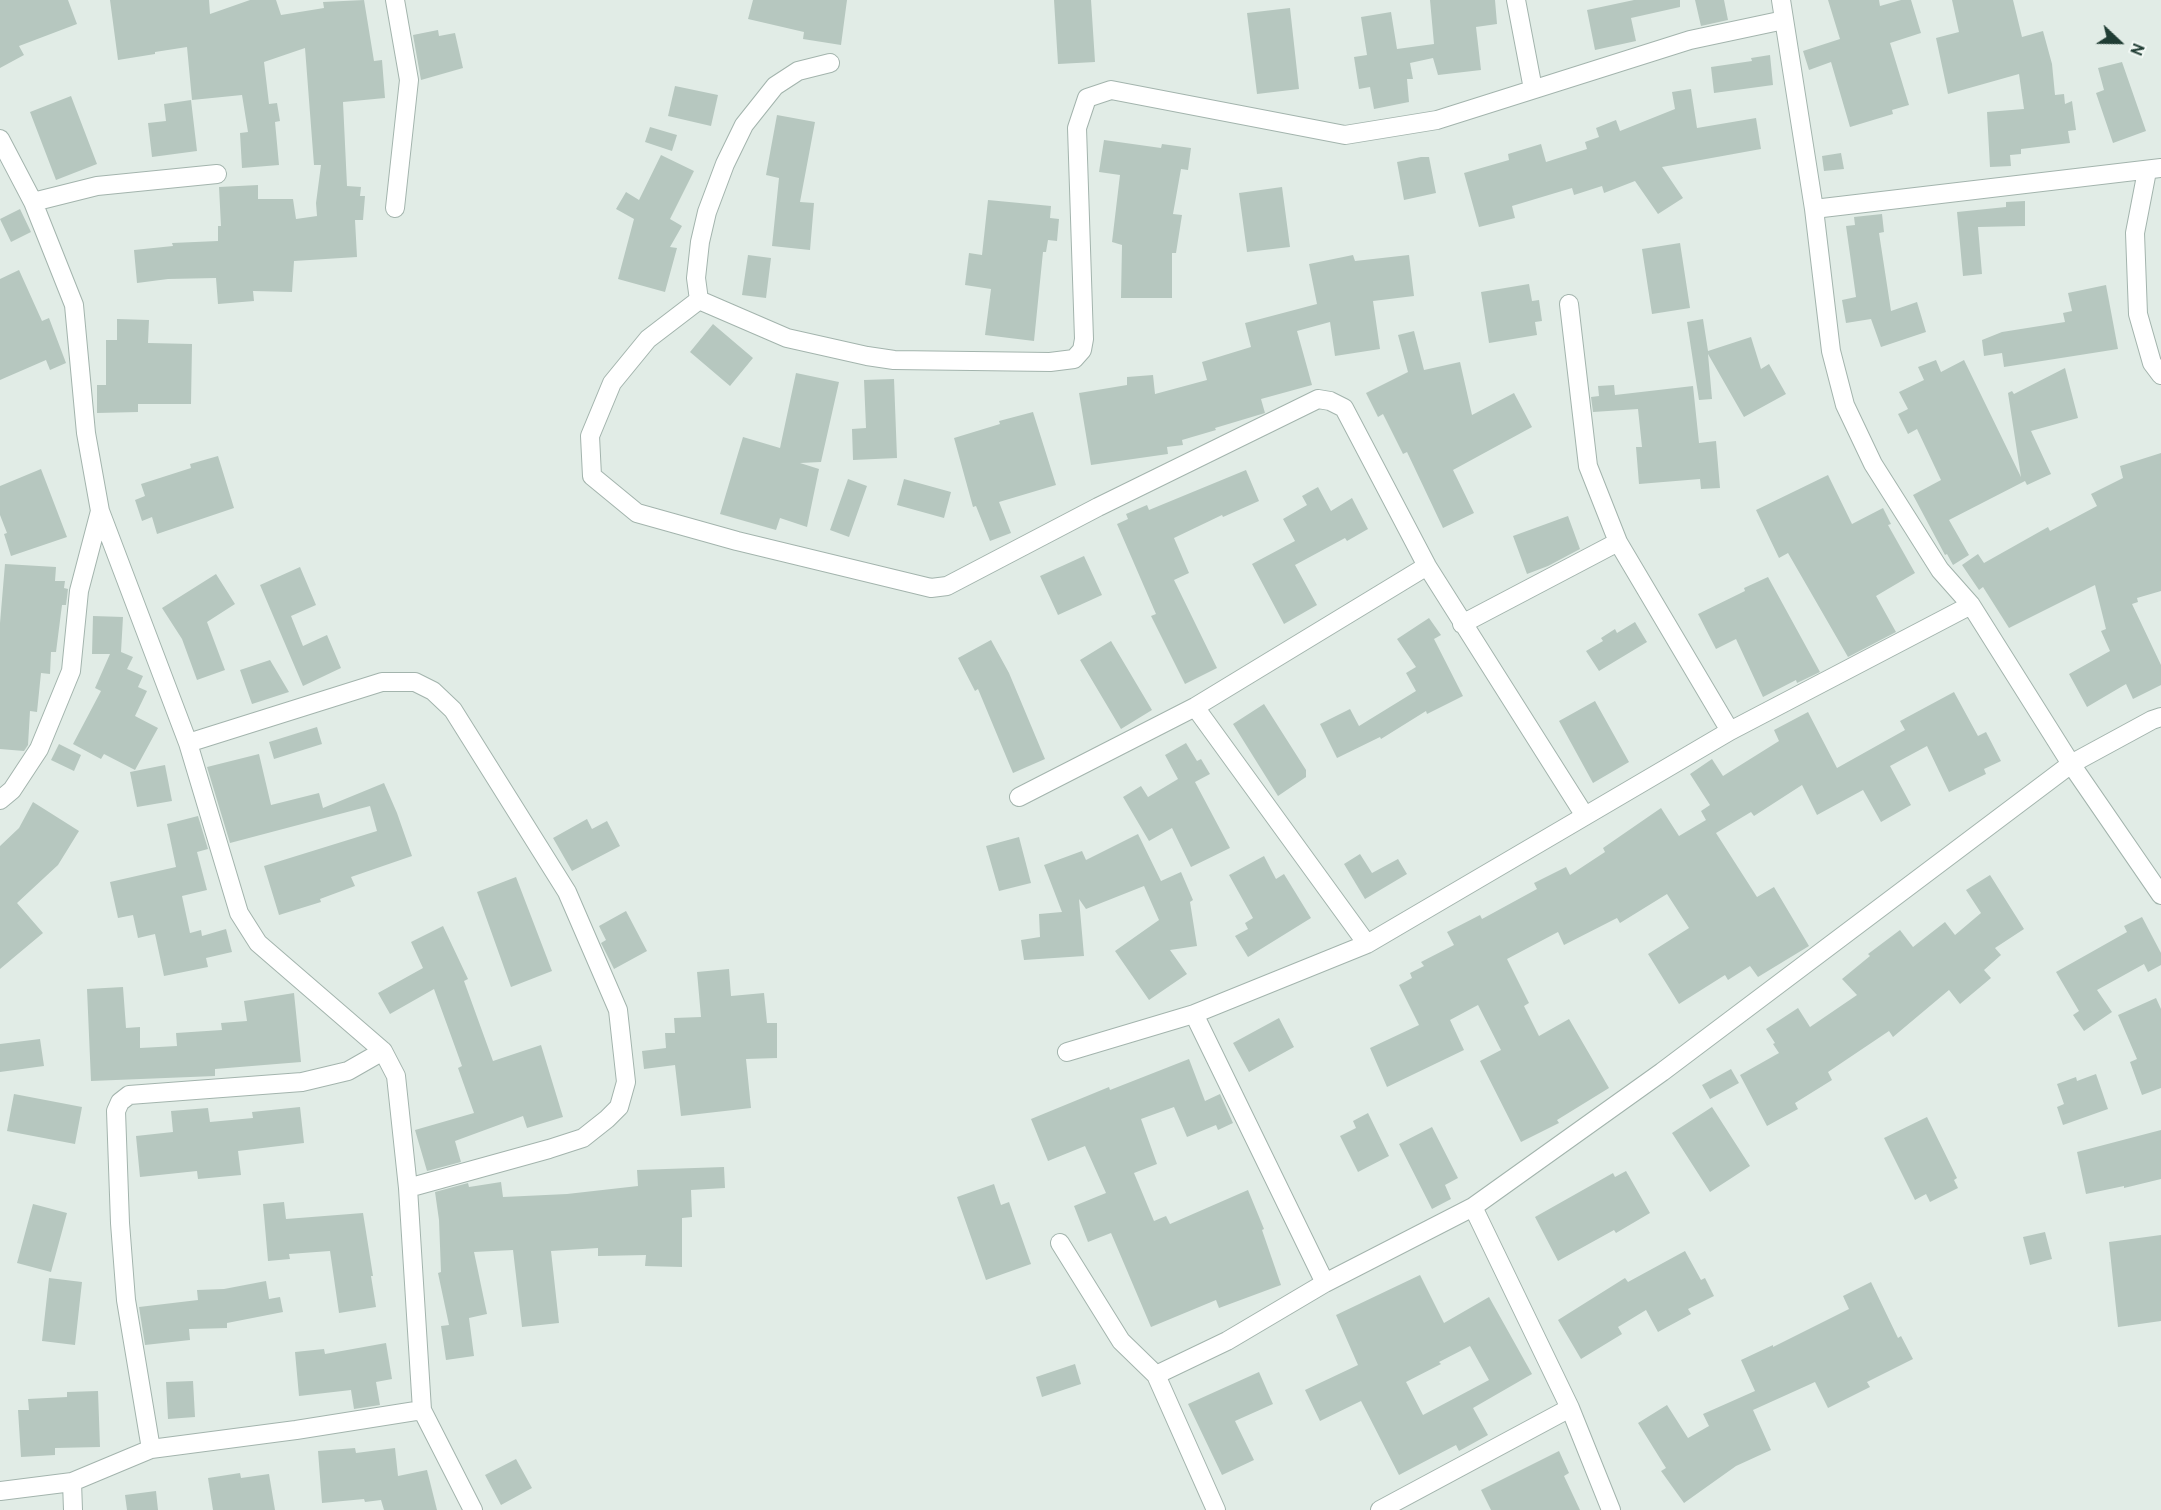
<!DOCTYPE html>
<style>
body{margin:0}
#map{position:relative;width:2161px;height:1510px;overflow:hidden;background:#e1ece6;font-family:Overpass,sans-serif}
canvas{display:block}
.north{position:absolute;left:2089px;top:12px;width:60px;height:60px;-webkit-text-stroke:4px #f1f8f4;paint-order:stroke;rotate:112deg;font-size:16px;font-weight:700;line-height:24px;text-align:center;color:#203d34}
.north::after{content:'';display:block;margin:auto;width:21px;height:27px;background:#203d34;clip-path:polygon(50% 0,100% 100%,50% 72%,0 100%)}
</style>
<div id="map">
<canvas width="2161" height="1510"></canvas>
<div class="north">N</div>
</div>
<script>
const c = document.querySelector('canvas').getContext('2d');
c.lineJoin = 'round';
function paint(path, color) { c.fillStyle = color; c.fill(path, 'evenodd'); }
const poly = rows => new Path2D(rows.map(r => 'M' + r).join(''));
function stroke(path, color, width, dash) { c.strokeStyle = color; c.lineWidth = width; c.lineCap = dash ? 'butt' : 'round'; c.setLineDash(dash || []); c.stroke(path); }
paint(poly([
 [0,0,68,0,77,24,19,46,24,55,0,68],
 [110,0,209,0,210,14,250,0,276,0,281,15,324,8,323,2,364,0,374,61,382,60,385,98,343,102,347,186,361,187,360,196,365,196,363,220,355,220,357,257,294,261,292,292,253,291,254,301,218,304,216,278,168,279,137,283,134,250,173,246,172,243,218,241,218,226,221,226,219,187,258,185,258,199,293,199,296,219,317,216,316,203,321,165,314,165,305,48,264,62,269,104,277,103,280,121,275,122,279,165,242,168,240,133,248,132,242,95,192,100,187,47,155,52,155,54,118,60],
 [753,0,847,0,841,45,803,39,804,32,748,19],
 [1054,0,1091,0,1095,62,1058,64],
 [1430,0,1495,0,1497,24,1476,27,1481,70,1438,75,1433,58,1410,63,1413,79,1407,79,1409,102,1374,109,1370,87,1359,89,1354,57,1367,55,1361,17,1391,12,1397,49,1434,44],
 [1634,0,1680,0,1680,7,1631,18,1636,41,1595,50,1587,10],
 [1695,0,1724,0,1728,20,1701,26],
 [1828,0,1879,0,1880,6,1901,0,1911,0,1921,33,1890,43,1909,105,1892,110,1893,114,1850,127,1831,62,1809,70,1803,51,1840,39],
 [1952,0,2013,0,2022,37,2043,31,2052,64,2055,95,2064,94,2065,104,2072,101,2076,130,2068,131,2070,143,2021,149,2021,154,2010,155,2011,166,1990,167,1987,112,2024,109,2019,74,1948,94,1936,38,1959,32],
 [1290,8,1299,89,1257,94,1247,13],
 [438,30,439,36,455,33,463,68,421,80,413,35],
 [1770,55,1773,85,1714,93,1711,67,1752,61,1751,58],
 [2122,62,2146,131,2113,143,2096,93,2104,90,2098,68],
 [675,86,718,95,711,126,668,116],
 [1691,89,1697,128,1756,118,1761,149,1662,167,1683,198,1658,214,1635,181,1604,193,1602,186,1574,195,1572,188,1512,206,1515,218,1479,227,1464,173,1509,160,1508,154,1541,144,1546,162,1587,149,1585,142,1599,137,1596,128,1616,120,1620,131,1675,109,1672,92],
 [71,96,97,164,56,180,30,112],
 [191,100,197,151,152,157,148,123,166,121,164,104],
 [777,115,815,122,800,202,814,203,810,250,772,246,779,178,766,175],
 [650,127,677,135,672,151,645,142],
 [1104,140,1161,148,1162,144,1191,148,1188,170,1181,169,1173,214,1182,215,1176,253,1172,253,1172,298,1121,298,1122,245,1112,242,1120,175,1099,172],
 [1841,153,1844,169,1824,171,1822,156],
 [661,155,694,171,670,219,682,226,670,247,677,248,665,292,618,279,634,219,616,209,626,192,639,200],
 [1421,157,1429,157,1436,193,1404,200,1397,162],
 [1282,187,1290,247,1247,252,1239,193],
 [988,200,1051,206,1050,218,1059,219,1057,241,1048,240,1046,252,1043,252,1034,341,985,335,991,289,965,285,969,253,982,255],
 [2025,201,2025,226,1978,227,1982,274,1963,276,1957,212,2006,207,2006,202],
 [20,209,31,232,11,242,0,219],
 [1882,214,1884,232,1879,233,1891,311,1917,302,1926,332,1881,347,1871,319,1846,323,1842,300,1856,297,1846,226,1855,225,1854,217],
 [1680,243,1690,308,1652,314,1642,249],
 [748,255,771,258,766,298,742,295],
 [1353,255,1355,261,1409,255,1414,296,1373,301,1380,349,1335,356,1330,322,1297,331,1312,385,1261,399,1265,413,1215,428,1216,430,1182,440,1183,445,1167,447,1168,454,1091,465,1079,393,1127,385,1127,377,1153,375,1155,394,1207,380,1202,362,1251,347,1245,323,1317,304,1309,264],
 [19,270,42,321,49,318,66,363,50,370,46,360,0,380,0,279],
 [1529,284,1532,301,1539,300,1542,321,1535,322,1537,335,1489,343,1481,292],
 [2106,285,2118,349,2004,367,2002,353,1984,356,1982,340,2002,332,2065,322,2063,313,2072,311,2068,293],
 [117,319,149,320,148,343,192,344,191,404,138,404,138,412,97,413,97,385,106,385,106,340,117,340],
 [1703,319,1708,351,1751,337,1761,369,1769,364,1786,394,1744,417,1708,354,1712,399,1699,400,1687,322],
 [713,324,753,358,730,386,690,352],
 [1414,331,1424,370,1460,362,1472,415,1514,393,1532,427,1453,470,1474,513,1443,528,1407,452,1403,454,1383,414,1378,417,1366,393,1408,372,1398,335],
 [1936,360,1941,372,1964,360,2021,477,2008,393,2012,391,2014,394,2065,368,2078,418,2031,431,2051,474,2027,485,2025,481,1949,520,1969,555,1953,565,1947,554,1945,555,1913,495,1941,480,1917,429,1908,434,1898,414,1908,409,1899,392,1924,380,1918,367],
 [796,373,839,382,821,462,800,463,819,469,807,527,780,518,776,530,720,514,743,437,780,448],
 [894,379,897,458,853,460,852,429,866,428,864,380],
 [1614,385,1615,395,1693,386,1699,443,1716,441,1720,488,1701,489,1700,479,1639,484,1636,447,1642,447,1638,409,1593,412,1591,397,1599,396,1598,386],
 [1033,412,1056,485,999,502,1011,533,990,541,976,506,973,507,954,438,1000,424,999,421],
 [2161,453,2161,591,2137,598,2138,602,2132,604,2161,665,2161,685,2133,699,2126,684,2087,707,2069,674,2110,651,2101,631,2106,629,2095,585,2009,628,1983,587,1979,590,1962,565,1978,554,1984,563,2048,527,2050,531,2097,506,2091,494,2123,478,2120,466],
 [218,456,234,508,157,534,152,517,142,521,135,500,145,496,141,484,191,468,190,464],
 [41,469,67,537,11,556,4,534,7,533,0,515,0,486],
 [1246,470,1259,501,1223,517,1222,515,1174,538,1189,573,1174,580,1217,668,1185,684,1151,616,1156,614,1117,524,1128,519,1126,514,1147,505,1149,510],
 [1828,475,1852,524,1883,508,1891,524,1888,525,1915,573,1876,596,1896,632,1848,657,1788,553,1779,558,1756,510],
 [848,479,867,486,849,537,830,530],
 [904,479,951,492,944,518,897,505],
 [1318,487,1331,511,1352,498,1368,529,1347,541,1345,538,1295,565,1317,605,1284,624,1252,564,1295,541,1283,519,1307,505,1302,496],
 [1568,516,1580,549,1548,566,1527,574,1513,536],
 [1084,556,1102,595,1058,615,1040,576],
 [5,564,56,567,55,581,65,581,64,588,68,589,66,605,62,605,56,652,51,652,50,674,41,673,37,712,30,711,28,745,24,751,0,749,0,623],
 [300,567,316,605,291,616,303,646,327,635,341,668,303,686,260,585],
 [216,574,235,604,207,622,225,670,197,680,182,639,162,608],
 [1768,577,1820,672,1797,683,1796,680,1763,697,1736,639,1716,649,1698,614,1745,591,1744,588],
 [93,616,123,617,121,652,133,657,127,669,143,676,138,687,147,691,135,716,158,728,135,770,104,754,101,759,73,744,101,691,95,688,110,654,92,654],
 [1429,618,1441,635,1434,639,1463,696,1427,714,1426,711,1381,739,1380,737,1337,758,1320,724,1350,709,1359,726,1416,691,1406,673,1416,667,1397,639],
 [1635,622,1647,642,1599,671,1586,651,1603,641,1601,638,1615,629,1617,633],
 [991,640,1009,673,1045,759,1013,773,978,689,975,691,958,658],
 [1111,641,1152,710,1121,729,1080,660],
 [270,660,289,692,252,704,240,670],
 [1954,692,1978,736,1986,732,2001,761,1984,769,1986,774,1949,792,1927,746,1890,766,1911,805,1881,822,1863,790,1817,815,1802,785,1754,816,1751,812,1716,833,1757,897,1774,887,1809,946,1758,977,1750,966,1728,980,1725,975,1679,1004,1648,954,1689,928,1667,894,1620,923,1617,918,1564,945,1558,932,1507,959,1529,1003,1524,1006,1539,1036,1569,1019,1609,1088,1557,1120,1559,1123,1521,1142,1480,1061,1501,1050,1478,1005,1450,1020,1464,1050,1387,1087,1370,1048,1419,1025,1399,985,1412,978,1410,973,1424,966,1421,962,1454,945,1447,932,1480,915,1482,919,1537,889,1534,883,1566,867,1570,875,1605,852,1603,848,1661,808,1679,836,1706,820,1701,811,1710,805,1690,774,1712,759,1723,776,1779,741,1774,730,1808,712,1837,768,1905,730,1900,721],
 [1595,701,1629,762,1593,783,1559,721],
 [1264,704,1306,770,1306,777,1278,796,1233,724],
 [317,727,322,744,274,759,269,742],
 [1186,743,1197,761,1201,759,1210,774,1195,782,1230,848,1191,867,1172,828,1149,841,1123,797,1141,786,1148,797,1178,779,1165,755],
 [59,744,81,755,74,771,51,760],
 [259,754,271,805,319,793,323,808,384,783,397,813,412,856,351,877,355,886,320,899,321,902,279,915,264,866,377,831,370,806,230,843,207,767],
 [165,765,172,801,137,807,130,772],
 [33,802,79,831,58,865,17,903,43,933,0,969,0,846,19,828],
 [198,816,208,849,197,852,207,890,182,896,190,933,201,930,202,936,226,929,232,952,206,958,208,967,164,976,155,934,138,938,133,915,118,918,110,882,176,867,167,824],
 [587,819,592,829,607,821,620,846,572,871,553,838],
 [1138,834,1161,881,1181,872,1193,900,1190,902,1197,946,1170,950,1187,974,1149,1000,1115,951,1159,920,1144,886,1086,909,1079,899,1084,956,1024,960,1021,940,1040,937,1039,914,1062,912,1044,865,1082,851,1086,860],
 [1019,837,1031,883,999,891,986,846],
 [1360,854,1372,873,1398,859,1407,874,1365,899,1344,864],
 [1264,856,1276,879,1284,874,1311,918,1248,957,1235,936,1248,929,1245,923,1253,918,1229,875],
 [1990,875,2024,929,1995,948,2001,955,1984,970,1991,978,1960,1004,1949,990,1893,1037,1889,1031,1828,1072,1832,1080,1795,1103,1798,1109,1767,1126,1740,1075,1779,1053,1773,1044,1775,1043,1766,1029,1798,1008,1810,1027,1857,995,1842,979,1870,956,1868,954,1900,930,1913,947,1945,922,1955,935,1981,913,1966,890],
 [516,877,552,971,511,987,477,892],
 [626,911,647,951,614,969,601,943,606,940,599,926],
 [2142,917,2161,953,2161,965,2148,972,2144,964,2097,990,2112,1012,2084,1031,2073,1015,2079,1011,2056,972,2127,932,2124,926],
 [443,926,468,979,464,981,493,1061,541,1045,563,1117,527,1128,523,1116,455,1141,461,1162,427,1171,415,1130,474,1113,458,1068,462,1066,434,989,390,1014,378,993,423,968,411,942],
 [729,969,731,996,764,993,767,1023,777,1023,777,1058,746,1059,751,1108,681,1116,675,1065,644,1069,642,1051,666,1048,665,1033,675,1033,674,1018,701,1017,697,972],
 [123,987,126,1028,140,1027,140,1048,177,1046,176,1033,222,1030,221,1023,247,1021,244,1001,294,993,301,1062,215,1069,215,1076,91,1081,87,989],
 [2156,998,2161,1009,2161,1088,2142,1095,2130,1062,2137,1059,2118,1015],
 [1279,1018,1294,1047,1249,1072,1233,1043],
 [40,1039,44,1066,0,1072,0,1044],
 [1189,1059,1205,1101,1220,1094,1233,1123,1218,1130,1216,1125,1187,1137,1174,1107,1141,1119,1157,1164,1134,1173,1154,1221,1166,1216,1170,1224,1248,1190,1264,1229,1262,1230,1281,1285,1219,1308,1216,1300,1151,1327,1111,1233,1088,1242,1074,1206,1106,1193,1085,1146,1048,1161,1031,1119,1109,1087,1110,1090],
 [1731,1069,1739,1083,1710,1099,1702,1085],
 [2096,1074,2108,1109,2063,1125,2057,1107,2064,1104,2057,1084,2076,1077,2077,1081],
 [14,1094,82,1107,75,1144,7,1131],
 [300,1107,304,1143,238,1151,241,1175,198,1179,197,1171,140,1177,136,1136,173,1132,171,1111,208,1108,210,1122,253,1118,252,1112],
 [1712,1107,1750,1166,1710,1192,1672,1133],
 [1368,1113,1389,1156,1358,1172,1340,1136,1356,1128,1353,1121],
 [1927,1117,1957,1178,1954,1180,1958,1188,1930,1202,1926,1194,1915,1200,1884,1138],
 [1432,1127,1458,1178,1445,1185,1451,1199,1432,1209,1399,1144],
 [2161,1130,2161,1179,2124,1188,2124,1186,2086,1194,2077,1152],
 [724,1167,725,1188,691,1190,692,1217,682,1218,682,1267,645,1266,646,1255,598,1256,598,1248,551,1251,559,1323,522,1327,513,1250,474,1252,487,1314,469,1318,474,1356,446,1360,441,1326,449,1325,438,1273,441,1272,439,1220,435,1192,468,1183,469,1187,501,1182,503,1197,567,1194,638,1186,637,1170],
 [1626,1171,1650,1213,1616,1233,1614,1230,1558,1261,1535,1217,1613,1173,1615,1177],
 [994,1184,1001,1205,1009,1202,1031,1264,986,1280,957,1197],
 [284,1202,286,1219,363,1213,373,1276,371,1276,376,1307,339,1313,330,1251,289,1254,290,1259,268,1261,263,1204],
 [33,1204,67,1213,51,1272,17,1263],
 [2045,1232,2052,1259,2030,1265,2023,1237],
 [2161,1235,2161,1321,2118,1327,2109,1242],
 [1685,1251,1701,1280,1705,1278,1714,1296,1688,1309,1691,1314,1658,1332,1646,1310,1618,1327,1622,1334,1581,1359,1558,1320,1625,1278,1628,1282],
 [1420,1275,1444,1323,1489,1297,1532,1374,1473,1408,1488,1435,1459,1451,1456,1445,1399,1475,1361,1401,1320,1421,1305,1390,1358,1365,1336,1315],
 [1470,1346,1489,1380,1423,1415,1406,1382,1441,1364,1439,1362],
 [49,1278,82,1282,75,1345,42,1341],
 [266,1281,269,1299,280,1297,283,1312,227,1323,227,1328,189,1329,190,1340,145,1345,139,1307,198,1300,197,1290,224,1289],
 [1871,1282,1898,1338,1901,1336,1913,1359,1867,1382,1870,1387,1828,1408,1815,1382,1753,1410,1771,1450,1736,1466,1684,1503,1661,1471,1666,1468,1638,1423,1667,1405,1688,1438,1709,1426,1703,1414,1755,1391,1741,1360,1773,1345,1773,1347,1849,1309,1843,1296],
 [386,1343,392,1379,376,1382,380,1405,354,1409,351,1390,299,1396,295,1352,324,1349,325,1354],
 [1075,1364,1081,1384,1042,1397,1036,1377],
 [1259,1372,1273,1404,1235,1421,1254,1460,1222,1475,1188,1404],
 [193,1381,195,1417,168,1419,166,1382],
 [98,1391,100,1447,55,1448,55,1455,21,1457,18,1410,29,1410,28,1399,67,1397,67,1392],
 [355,1448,356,1453,395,1448,398,1476,427,1470,437,1510,384,1510,381,1500,365,1502,364,1499,322,1503,318,1451],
 [1559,1451,1569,1473,1564,1476,1580,1510,1491,1510,1481,1490],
 [516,1459,532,1488,501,1505,485,1475],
 [240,1473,241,1478,269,1474,275,1510,213,1510,208,1478],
 [156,1491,158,1510,127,1510,125,1495]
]), '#b6c7bf');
const street = poly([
 [1516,0,1533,89],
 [1781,0,1814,209,1831,351,1845,405,1873,464,1940,570,1971,605,2071,764,2161,895],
 [0,139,33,202,74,305,86,433,100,511,188,743,239,913,258,943,383,1051,396,1076,408,1188,422,1410,473,1510],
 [2147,171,2135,233,2138,314,2152,363,2161,375],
 [33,202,97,186,217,174],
 [395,208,409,80,395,0],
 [1814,209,2161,168],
 [699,300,648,339,612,383,590,436,592,476,637,513,737,541,931,588,947,586,1098,507,1318,399,1330,401,1344,408,1427,566,1585,816],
 [699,300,787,338,867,356,894,360,1050,362,1074,359,1082,350,1084,339,1077,128,1087,98,1111,90,1345,135,1437,120,1690,40,1784,20],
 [699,300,696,278,700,242,707,212,725,164,744,125,775,86,798,71,830,63],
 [1569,304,1588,466,1618,542,1730,731],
 [1462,624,1618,542],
 [1195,707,1367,944],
 [188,743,382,682,415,682,433,691,453,710,567,892,618,1010,626,1082,619,1107,607,1119,583,1138,549,1149,408,1188],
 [1019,797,1195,707,1427,566],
 [0,800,12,790,39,749,71,671,79,591,100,511],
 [1194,1014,1325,1283],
 [1067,1052,1194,1014,1367,944,1730,731,1971,605],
 [1473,1207,1570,1408,1611,1510],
 [1060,1243,1121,1341,1156,1375,1216,1510],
 [1156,1375,1227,1341,1325,1283,1473,1207,1662,1072,2071,764,2152,720,2161,717],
 [151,1449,126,1300,120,1223,116,1111,120,1102,129,1095,302,1082,348,1071,383,1051],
 [72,1482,73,1510],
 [0,1491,72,1482,151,1449,296,1430,422,1410],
 [1380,1510,1570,1408]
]);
stroke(street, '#a3b4ad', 20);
stroke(street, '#fff', 18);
</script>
